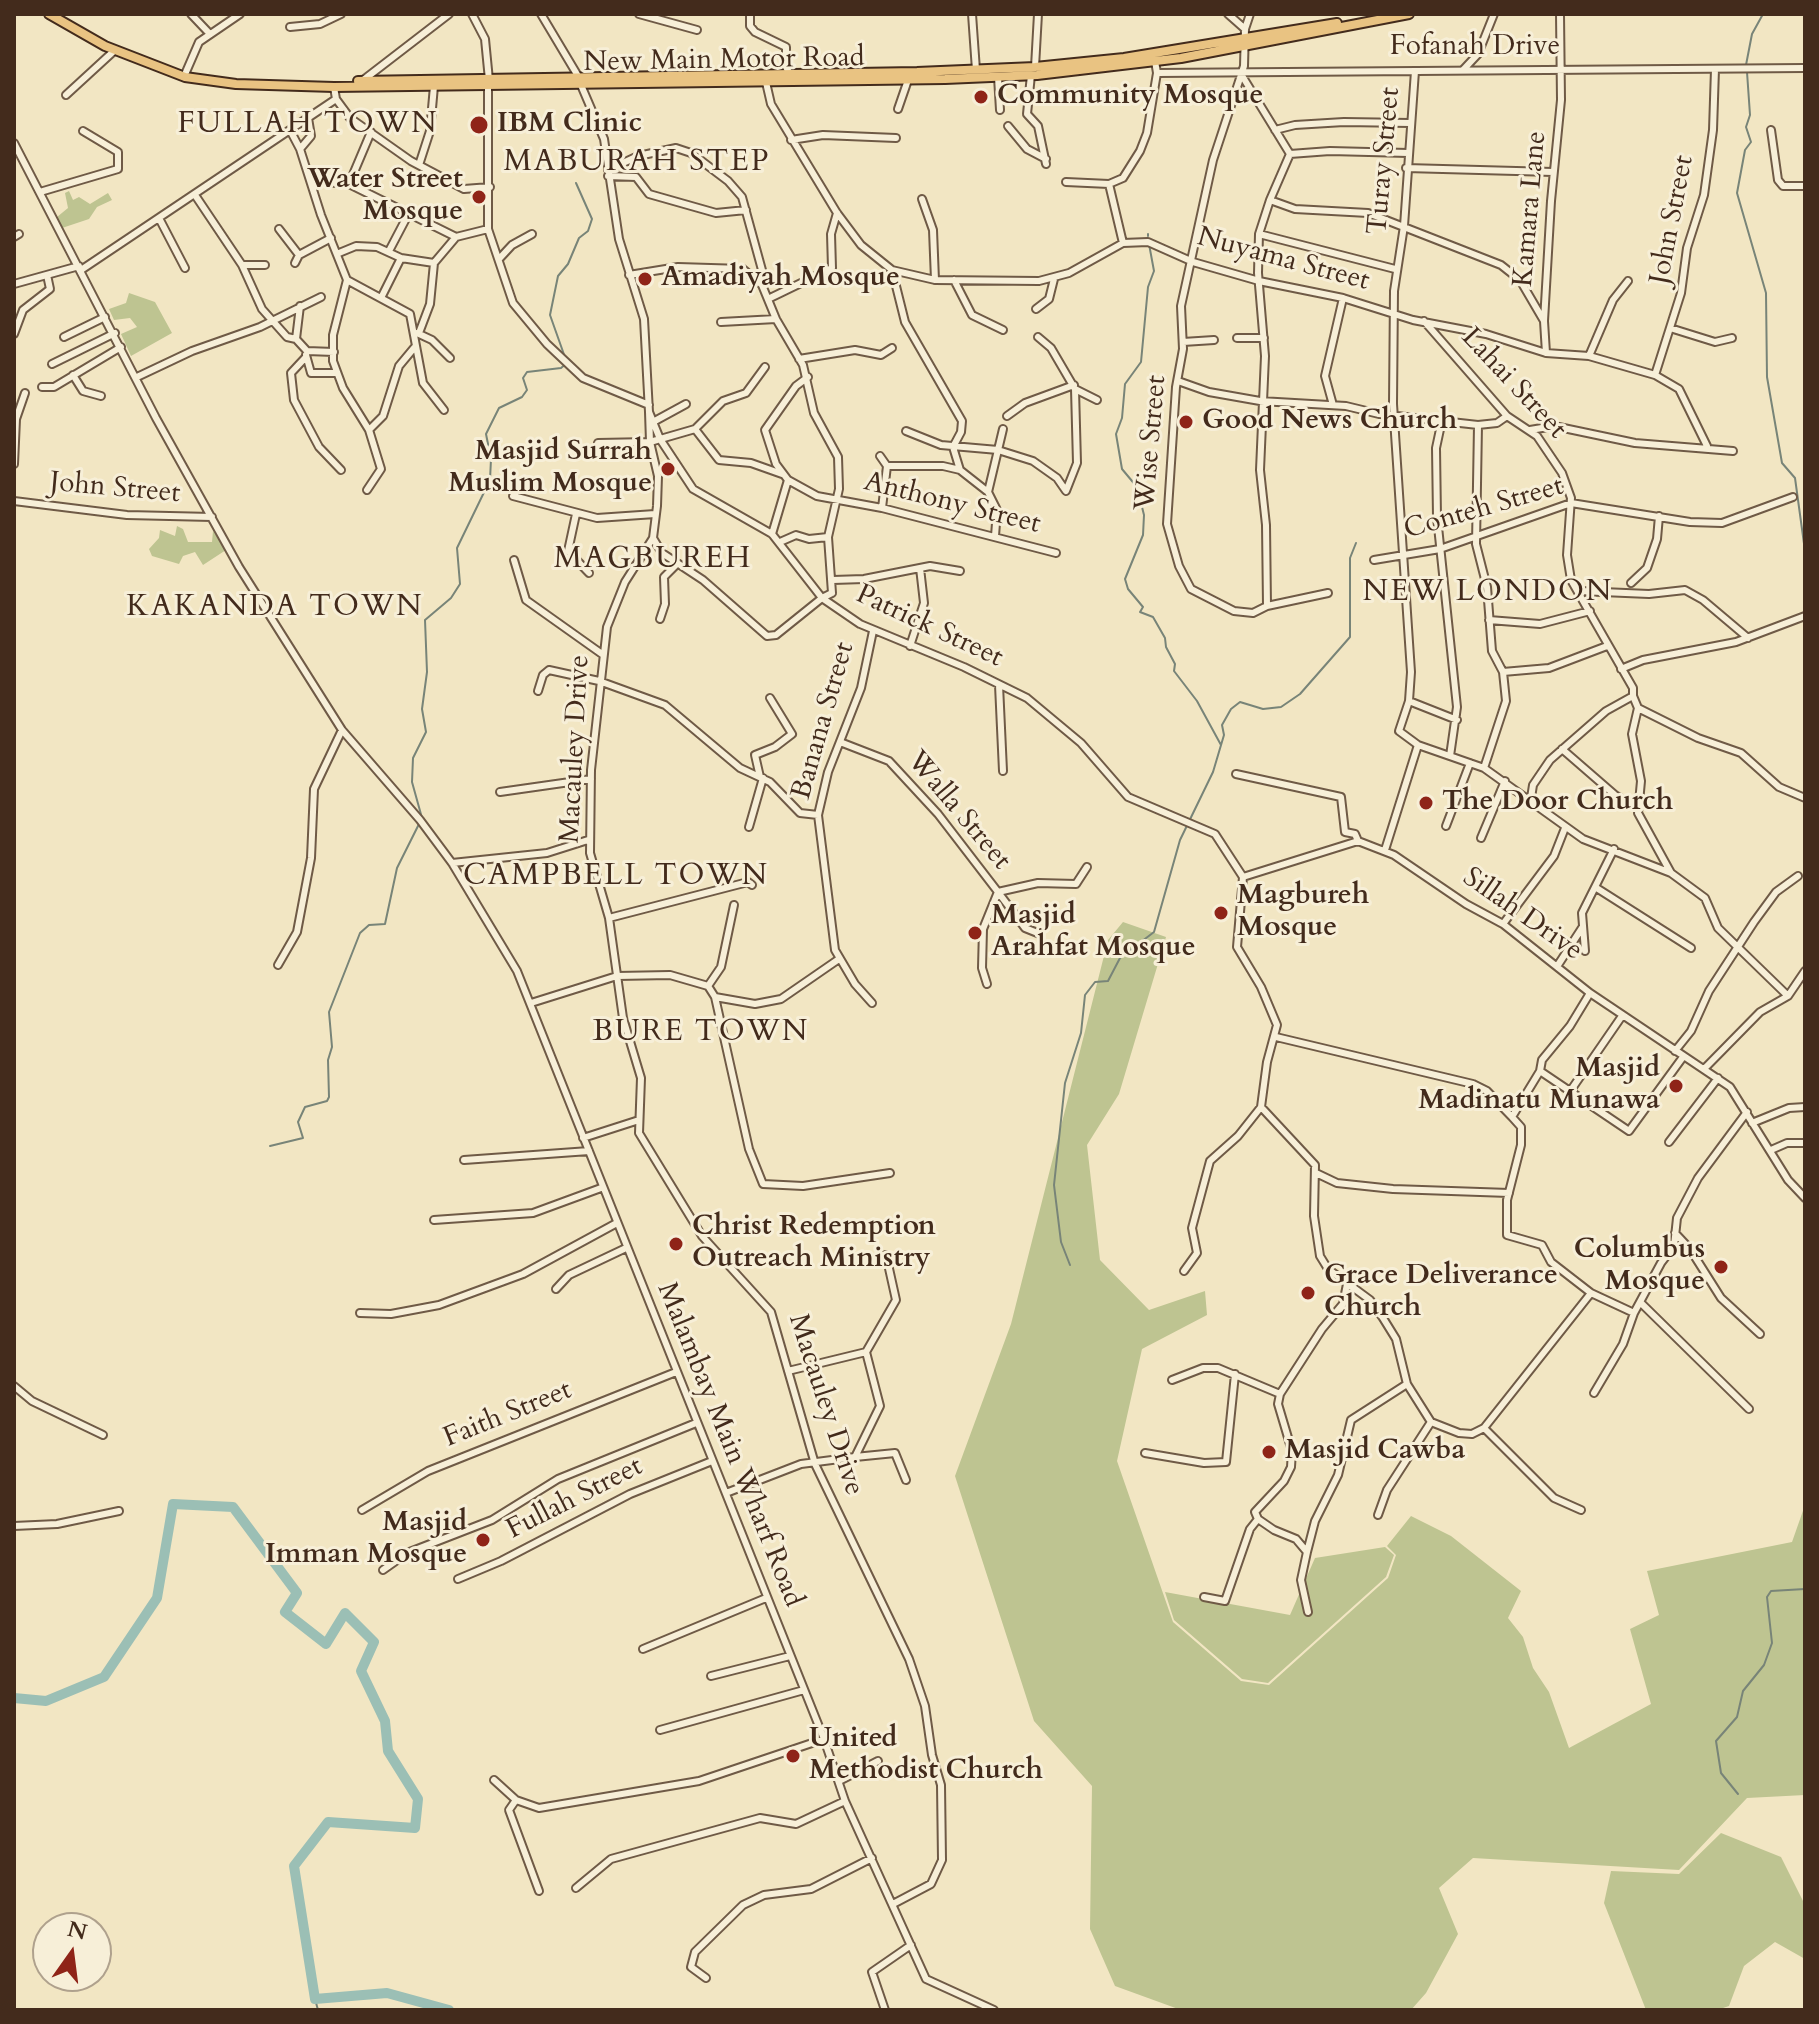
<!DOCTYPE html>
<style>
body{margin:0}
#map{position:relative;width:1819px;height:2024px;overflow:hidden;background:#f2e6c3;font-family:Cardo,serif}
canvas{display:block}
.frame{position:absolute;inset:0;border:16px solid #432b1c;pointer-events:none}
.north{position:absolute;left:32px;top:1912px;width:80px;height:80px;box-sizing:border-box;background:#f7efd8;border:2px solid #afa18d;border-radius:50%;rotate:14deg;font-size:22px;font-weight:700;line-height:32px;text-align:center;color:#432b1c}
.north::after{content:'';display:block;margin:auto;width:28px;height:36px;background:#8f2418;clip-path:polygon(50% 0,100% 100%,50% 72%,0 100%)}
</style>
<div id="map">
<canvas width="1819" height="2024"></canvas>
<div class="frame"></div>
<div class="north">N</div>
</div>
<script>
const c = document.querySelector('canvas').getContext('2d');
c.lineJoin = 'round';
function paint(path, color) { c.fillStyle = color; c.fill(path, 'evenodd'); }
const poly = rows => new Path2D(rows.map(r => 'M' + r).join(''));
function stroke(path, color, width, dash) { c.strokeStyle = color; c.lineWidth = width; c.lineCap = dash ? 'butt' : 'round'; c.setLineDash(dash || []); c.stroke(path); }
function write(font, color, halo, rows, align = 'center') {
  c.font = font + ' Cardo,serif'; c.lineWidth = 6; c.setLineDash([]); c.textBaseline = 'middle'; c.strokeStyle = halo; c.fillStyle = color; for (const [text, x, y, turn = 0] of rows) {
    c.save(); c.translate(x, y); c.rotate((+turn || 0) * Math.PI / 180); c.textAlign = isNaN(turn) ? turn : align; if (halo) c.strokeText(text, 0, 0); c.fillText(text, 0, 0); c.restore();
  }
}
paint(poly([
 [69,191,73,200,79,197,90,204,108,193,112,200,97,207,89,219,62,228,57,217,68,208,65,193],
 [129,293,155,302,172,333,131,356,121,334,137,327,130,318,114,320,109,309,126,303],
 [177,526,183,529,188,542,212,542,213,531,226,550,203,565,195,552,183,556,179,564,152,556,149,549,159,538,160,530,175,536],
 [1123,922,1166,937,1119,1094,1087,1145,1100,1260,1149,1310,1205,1291,1207,1315,1142,1349,1117,1461,1173,1622,1241,1681,1269,1685,1388,1578,1396,1555,1387,1546,1411,1516,1451,1536,1521,1591,1508,1618,1523,1637,1533,1668,1549,1692,1569,1748,1651,1704,1630,1629,1659,1615,1647,1571,1792,1542,1805,1505,1805,1795,1747,1798,1679,1870,1473,1858,1439,1888,1458,1934,1426,1993,1411,2010,1181,2010,1115,1986,1090,1929,1092,1786,1034,1721,955,1476,1011,1324,1108,940],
 [1385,1547,1394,1555,1386,1577,1268,1683,1242,1679,1174,1620,1165,1592,1290,1615,1315,1558],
 [1721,1833,1781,1857,1805,1905,1805,1959,1775,1942,1744,1966,1729,2006,1717,2010,1646,2010,1604,1903,1611,1871,1679,1874]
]), '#bec491');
stroke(poly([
 [1746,65,1752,34,1763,14],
 [1747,72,1750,115,1746,127,1751,142,1745,150,1737,193,1766,293,1767,377,1782,463,1795,478,1805,551],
 [1148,234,1148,236],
 [1149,244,1154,271,1148,287,1141,362,1125,384,1122,418,1116,434,1122,469,1137,487,1144,515,1143,535,1125,579,1128,589,1143,607,1140,612,1153,617,1165,638,1166,647,1175,664,1174,671,1197,701,1221,745],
 [422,818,412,782,413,758,426,732,422,709,427,672,425,620,451,598,460,584,457,548,490,480,491,459,486,434,499,408,522,397,527,390,523,378,527,372,561,368,567,363,550,315,558,276,568,264,579,238,588,231,592,219,576,183],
 [270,1146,303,1138,298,1122,305,1107,327,1101,329,1097,328,1060,332,1047,329,1012,360,933,369,925,385,924,397,868,419,824],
 [1070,1265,1061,1242,1054,1185,1065,1083,1081,1033,1085,995,1095,982,1108,981,1120,958,1154,932,1180,840,1213,772,1224,735,1222,725,1231,709,1240,702,1263,709,1281,707,1300,694,1350,637,1350,558,1356,543],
 [1738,1794,1721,1773,1716,1741,1737,1717,1743,1691,1764,1665,1772,1643,1767,1597,1771,1591,1805,1589],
 [315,1999,318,2010]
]), '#788478', 2);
stroke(poly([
 [14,1698,46,1701,104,1677,157,1598,173,1504,233,1507,297,1593,285,1612,326,1644,345,1613,374,1642,361,1671,385,1721,388,1751,418,1799,415,1828,328,1822,294,1866,315,1999,387,1993,449,2010]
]), '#9bbfb5', 10);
const minor = poly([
 [191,14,209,33],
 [472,14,485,39,489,80],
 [541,14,578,76],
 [639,14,697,30],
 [750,14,750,26,755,32,786,47,786,67,790,74],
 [972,14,976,70],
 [1228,14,1245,29],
 [1250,14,1245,29,1244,66,1213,160,1181,306,1183,349,1176,387,1167,524,1179,566,1191,589,1234,611,1253,613,1267,606,1328,593],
 [290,27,320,24,341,14],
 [1155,61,1157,73,1805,68],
 [1035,67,1038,14],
 [1463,70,1478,54,1494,14],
 [1415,71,1404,226,1394,291,1393,404,1411,672,1409,701,1399,731,1418,745,1484,768,1583,839,1671,873,1705,898,1718,928,1788,996],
 [186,72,199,42,240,14],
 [1241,74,1290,154,1270,200,1295,209,1368,213,1501,265,1520,280,1544,321],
 [1031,75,1027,114,1038,126,1046,164],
 [998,77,1000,110],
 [765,78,771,104,837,213,861,245,892,270,935,280,1039,281,1069,273,1123,243,1148,242,1193,262,1259,281,1343,298,1413,320,1486,334,1546,353,1589,356,1655,375,1679,389,1707,446],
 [362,81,449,14],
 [581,85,604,139,619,239,644,319,649,412,660,439,693,489,772,534,822,598,776,635,767,636,703,580,662,553,653,538],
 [488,86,488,229,513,303,547,344,583,378,649,405],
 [334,87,336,99,350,118,411,161,464,189,490,187],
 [66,95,115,50],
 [898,109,908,80],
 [1008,126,1027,149,1046,159],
 [290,130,300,149,321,215,347,280,333,335,333,361,343,388,369,430],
 [1275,130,1295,125,1344,122,1410,123],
 [1771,130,1778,180,1783,186,1805,186],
 [791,140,823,135,896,138],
 [14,143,156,418,239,567,342,730,420,820,452,863,517,971,824,1739,845,1801,926,1979,994,2010],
 [300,149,311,136,308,118],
 [1290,154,1330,151,1408,153],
 [419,165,430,131,434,86],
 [1406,168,1553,172],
 [608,170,638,156,676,148,691,153,728,181,742,197,762,270,762,285],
 [608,176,636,177,649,194,716,213,746,210],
 [311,181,349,184,456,237,488,229],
 [1066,182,1109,184],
 [349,184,371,132],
 [40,192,118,169,118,152,83,131],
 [195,195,242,265,262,309,287,337,296,339,307,351,334,352],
 [922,199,933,230,935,280],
 [160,220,185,268],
 [279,229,299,255,295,263],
 [1259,234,1395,269],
 [14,237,19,234],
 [1123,243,1109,184,1123,178,1140,151,1147,133,1157,73],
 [389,251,410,211],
 [339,253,356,246,377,247,401,258,434,263],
 [299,255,331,238],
 [499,259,512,245,532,234],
 [242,265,265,265],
 [81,270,336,99],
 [892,270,905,322,962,421,961,432,953,447,960,470,988,492],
 [629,275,678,267,743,269,762,285,776,319,803,365,814,413,838,457,839,489,828,537,832,593],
 [347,280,410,314,423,383,444,410],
 [954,280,972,315,1003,330],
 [14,284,79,266],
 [382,296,401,258],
 [768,299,832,268,831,234,837,213],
 [1036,309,1049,299,1054,279],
 [1424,321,1507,416,1537,436,1562,473,1571,498,1567,555,1571,580,1633,688,1633,696,1606,711,1550,760,1533,785,1531,798],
 [721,322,776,319],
 [1670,328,1715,342,1732,338],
 [417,333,432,340,450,358],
 [419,333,430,304,434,263,456,237],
 [14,334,23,310,50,289,47,275],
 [64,337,105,317],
 [1237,338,1264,338],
 [296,339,300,306],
 [1183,342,1214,340],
 [1546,353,1544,321,1551,201,1561,100,1560,14],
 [306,355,311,373,337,373],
 [1589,356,1613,300,1628,281],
 [305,358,291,373,294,400,319,447,341,470],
 [799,359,855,350,881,355,892,348],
 [52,364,115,333],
 [73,375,83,391,101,396],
 [1655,375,1681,293,1687,248,1704,195,1713,130,1715,69],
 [137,377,192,351,260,327,321,297],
 [808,377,796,386,765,430,776,464,788,480,817,496,882,508,1056,553],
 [1178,381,1209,392,1260,401,1346,406,1379,414,1478,425,1497,423,1507,416],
 [42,387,54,387,121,347],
 [1075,389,1097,400],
 [1333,405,1325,376,1343,298],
 [649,412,650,442,658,476,657,506,653,538,625,582,607,627,591,770,590,853,609,918,623,1018,641,1078,639,1133,702,1236,771,1312,815,1464,909,1659,925,1706,932,1755,941,1785,942,1860,931,1884,893,1904],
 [1007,416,1025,403,1074,385],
 [1442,420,1436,448,1437,517,1457,707,1450,756],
 [653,422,686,404],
 [1478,425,1476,544,1487,587,1492,651,1503,672,1506,701,1484,768],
 [695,429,719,460,751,463,782,474],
 [1530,430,1554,426,1635,443,1733,451],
 [906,431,941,445,998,450,1033,461,1057,478,1066,491,1077,463,1075,389,1051,348,1038,337],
 [598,443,650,442,695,429,723,401,746,393,765,367],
 [880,456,887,466,943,466,960,470],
 [14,464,16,419,25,393],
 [367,490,381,469,369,430,383,416,399,366,414,348],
 [513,496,597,518,655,514],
 [14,501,127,515,212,517],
 [882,508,887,466],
 [576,514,568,551,589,573],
 [772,534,788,480],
 [995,536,997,510,988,492,1003,429],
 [780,542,796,535,809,539,828,537],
 [514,560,526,600,602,654],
 [1374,560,1440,549,1571,503,1690,522,1722,523,1793,497],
 [833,580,864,579,930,566,960,571],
 [1631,583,1647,568,1657,539,1659,516],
 [1579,591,1649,594,1685,590,1703,600,1748,638],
 [832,593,822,598,860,624,964,667,1027,698,1081,743,1128,797,1215,834,1243,877],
 [1267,606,1266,525,1260,470,1265,356,1258,273,1259,234,1270,200],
 [660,619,665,604,664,577,676,565],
 [1489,620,1540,624,1590,611],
 [910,646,924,603,920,568],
 [1621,669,1643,660,1736,642,1805,616],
 [1503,672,1549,668,1607,646],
 [999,685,1003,771],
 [538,691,543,675,549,670,599,681,665,705,740,768,770,782,800,813,818,815],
 [1633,696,1638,708,1632,734,1641,781,1638,813,1671,873],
 [1409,701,1457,720],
 [1638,708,1698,738,1741,753,1779,787,1805,798],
 [840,742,889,761,938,814,998,892,983,929,982,968,987,984],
 [1562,749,1615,795,1638,808],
 [1236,774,1341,797,1345,832,1355,834,1358,841],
 [760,777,755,755,775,747,792,734,770,698],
 [500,792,591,779],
 [1446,826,1470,763],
 [749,827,763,778],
 [1481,838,1505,781],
 [1614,849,1595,887,1691,948],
 [1385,850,1418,745],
 [452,863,547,853,588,840],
 [1243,877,1237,947,1261,987,1277,1025,1267,1062,1261,1107,1315,1165,1314,1216,1320,1256,1328,1269,1370,1300,1383,1318,1396,1339,1407,1384,1431,1422,1459,1433,1472,1434,1484,1428,1591,1293,1634,1313,1661,1263,1674,1246,1677,1218,1698,1178,1747,1112],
 [1243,877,1358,841,1394,855,1466,904,1503,924,1590,993,1730,1087,1788,1180,1805,1198],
 [609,918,748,882,752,885],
 [1503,924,1554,856,1565,828],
 [1040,934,1025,928,998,892,1038,883,1076,884,1087,867],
 [1585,951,1582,913,1595,887],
 [278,965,297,932,311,858,314,789,342,730],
 [1558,965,1582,928],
 [708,986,721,967,734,905],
 [1590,993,1570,1026,1542,1060,1540,1071,1512,1117,1521,1127,1521,1145,1507,1200,1507,1235,1542,1245,1551,1262,1591,1293],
 [715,997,755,1004,781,999,839,959],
 [531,1003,617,976,670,975,708,986,715,997,749,1149,763,1184,803,1186,890,1173],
 [872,1003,855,984,835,950,818,815,828,772,861,688,873,631],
 [1276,1037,1473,1084,1487,1091,1512,1117],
 [1675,1051,1691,1031,1709,991,1754,922,1776,892,1798,876],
 [1704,1069,1760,1012,1788,996,1805,971],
 [1540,1071,1629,1131,1683,1057],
 [1571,1090,1622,1016],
 [1752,1123,1789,1108,1805,1107],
 [583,1138,639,1120],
 [1669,1142,1718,1078],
 [1771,1150,1787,1143,1805,1143],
 [464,1160,589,1151],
 [1316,1173,1337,1183,1393,1189,1509,1193],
 [434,1220,533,1213,601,1188],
 [1675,1233,1690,1249,1721,1298,1760,1334],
 [1184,1271,1197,1253,1192,1228,1210,1161,1238,1136,1261,1107],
 [556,1289,569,1275,626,1248],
 [1641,1303,1749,1409],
 [360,1313,391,1314,439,1305,523,1274,615,1224],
 [788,1371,866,1352],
 [1172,1380,1203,1368,1218,1368,1280,1394],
 [14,1386,32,1401,103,1435],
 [1594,1393,1623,1344,1634,1313],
 [1484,1428,1554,1498,1581,1510],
 [1145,1453,1204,1463,1226,1462,1235,1374],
 [855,1457,895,1453,906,1480],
 [726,1493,801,1464,855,1457,880,1406,866,1352,896,1300,886,1255],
 [362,1510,428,1471,676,1372],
 [1378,1515,1387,1490,1431,1422],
 [14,1526,57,1524,119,1511],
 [1307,1552,1315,1521,1338,1475,1351,1420,1407,1384],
 [383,1570,407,1553,492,1520,558,1479,696,1423],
 [458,1579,501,1561,630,1494,712,1461],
 [1204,1597,1225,1601,1250,1529,1258,1519],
 [1308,1612,1301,1580,1307,1552,1296,1539,1274,1530,1258,1519,1255,1512,1284,1481,1291,1467,1292,1451,1278,1404,1280,1394,1322,1329,1343,1304,1347,1284],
 [643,1649,766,1598],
 [711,1676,790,1656],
 [660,1730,804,1690],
 [494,1780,516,1800,539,1808,699,1781,824,1739],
 [839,1781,878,1761],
 [516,1800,509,1810,539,1891],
 [576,1888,611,1859,760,1818,796,1824,845,1801],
 [706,1978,691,1967,695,1952,743,1905,764,1895,811,1889,872,1858],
 [885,2010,872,1972,911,1945]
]);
const highway = poly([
 [49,14,105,46,185,77,236,84,334,87,945,79,1037,75,1181,58,1409,14],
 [358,81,917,72,1035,67,1124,58,1337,23]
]);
stroke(minor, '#6f5a46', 10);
stroke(highway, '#432b1c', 12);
stroke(minor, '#f7efd8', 6);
stroke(highway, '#e9c382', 8);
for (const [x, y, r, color] of [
 [981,97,8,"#8f2418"],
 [479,125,10,"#8f2418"],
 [479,197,8,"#8f2418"],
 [645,279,8,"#8f2418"],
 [1186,422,8,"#8f2418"],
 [668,469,8,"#8f2418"],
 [1426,803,8,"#8f2418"],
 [1221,913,8,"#8f2418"],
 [975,933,8,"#8f2418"],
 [1676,1086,8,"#8f2418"],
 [676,1244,8,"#8f2418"],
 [1721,1267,8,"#8f2418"],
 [1308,1293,8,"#8f2418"],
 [1269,1452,8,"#8f2418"],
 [483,1540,8,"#8f2418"],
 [793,1756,8,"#8f2418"]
]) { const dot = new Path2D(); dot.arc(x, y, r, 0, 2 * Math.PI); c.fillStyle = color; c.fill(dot); stroke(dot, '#f7efd8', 3); }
write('28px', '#432b1c', '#f7efd8', [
 ["Fofanah Drive",1475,48],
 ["New Main Motor Road",724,61,-1],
 ["Turay Street",1385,161,-85],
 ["Kamara Lane",1531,209,-85],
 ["John Street",1673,220,-79],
 ["Nuyama Street",1283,260,15],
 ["Lahai Street",1513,384,47],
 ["Wise Street",1152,443,-85],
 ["John Street",115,489,5],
 ["Anthony Street",952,504,14],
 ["Conteh Street",1484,509,-16],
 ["Patrick Street",929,627,25],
 ["Banana Street",824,721,-74],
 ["Macauley Drive",576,749,-87],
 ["Walla Street",958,811,50],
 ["Sillah Drive",1522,915,35],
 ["Macauley Drive",825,1405,72],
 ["Faith Street",508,1415,-22],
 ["Malambay Main Wharf Road",729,1445,68],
 ["Fullah Street",575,1499,-27]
]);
write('bold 28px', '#432b1c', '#f7efd8', [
 ["Community Mosque",997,97],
 ["IBM Clinic",497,125],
 ["Water Street",463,181,"right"],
 ["Mosque",463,213,"right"],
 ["Amadiyah Mosque",661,279],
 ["Good News Church",1202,422],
 ["Masjid Surrah",652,453,"right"],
 ["Muslim Mosque",652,485,"right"],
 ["The Door Church",1442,803],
 ["Magbureh",1237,897],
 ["Mosque",1237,929],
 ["Masjid",991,917],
 ["Arahfat Mosque",991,949],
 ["Masjid",1660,1070,"right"],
 ["Madinatu Munawa",1660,1102,"right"],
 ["Christ Redemption",692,1228],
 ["Outreach Ministry",692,1260],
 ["Columbus",1705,1251,"right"],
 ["Mosque",1705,1283,"right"],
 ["Grace Deliverance",1324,1277],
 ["Church",1324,1309],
 ["Masjid Cawba",1285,1452],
 ["Masjid",467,1524,"right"],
 ["Imman Mosque",467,1556,"right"],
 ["United",809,1740],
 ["Methodist Church",809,1772]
], 'left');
c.letterSpacing = '2px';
write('30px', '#432b1c', '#f7efd8', [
 ["FULLAH TOWN",308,125],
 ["MABURAH STEP",637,163],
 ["MAGBUREH",653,560],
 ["NEW LONDON",1488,593],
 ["KAKANDA TOWN",275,608],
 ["CAMPBELL TOWN",616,877],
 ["BURE TOWN",701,1033]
]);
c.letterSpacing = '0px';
</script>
